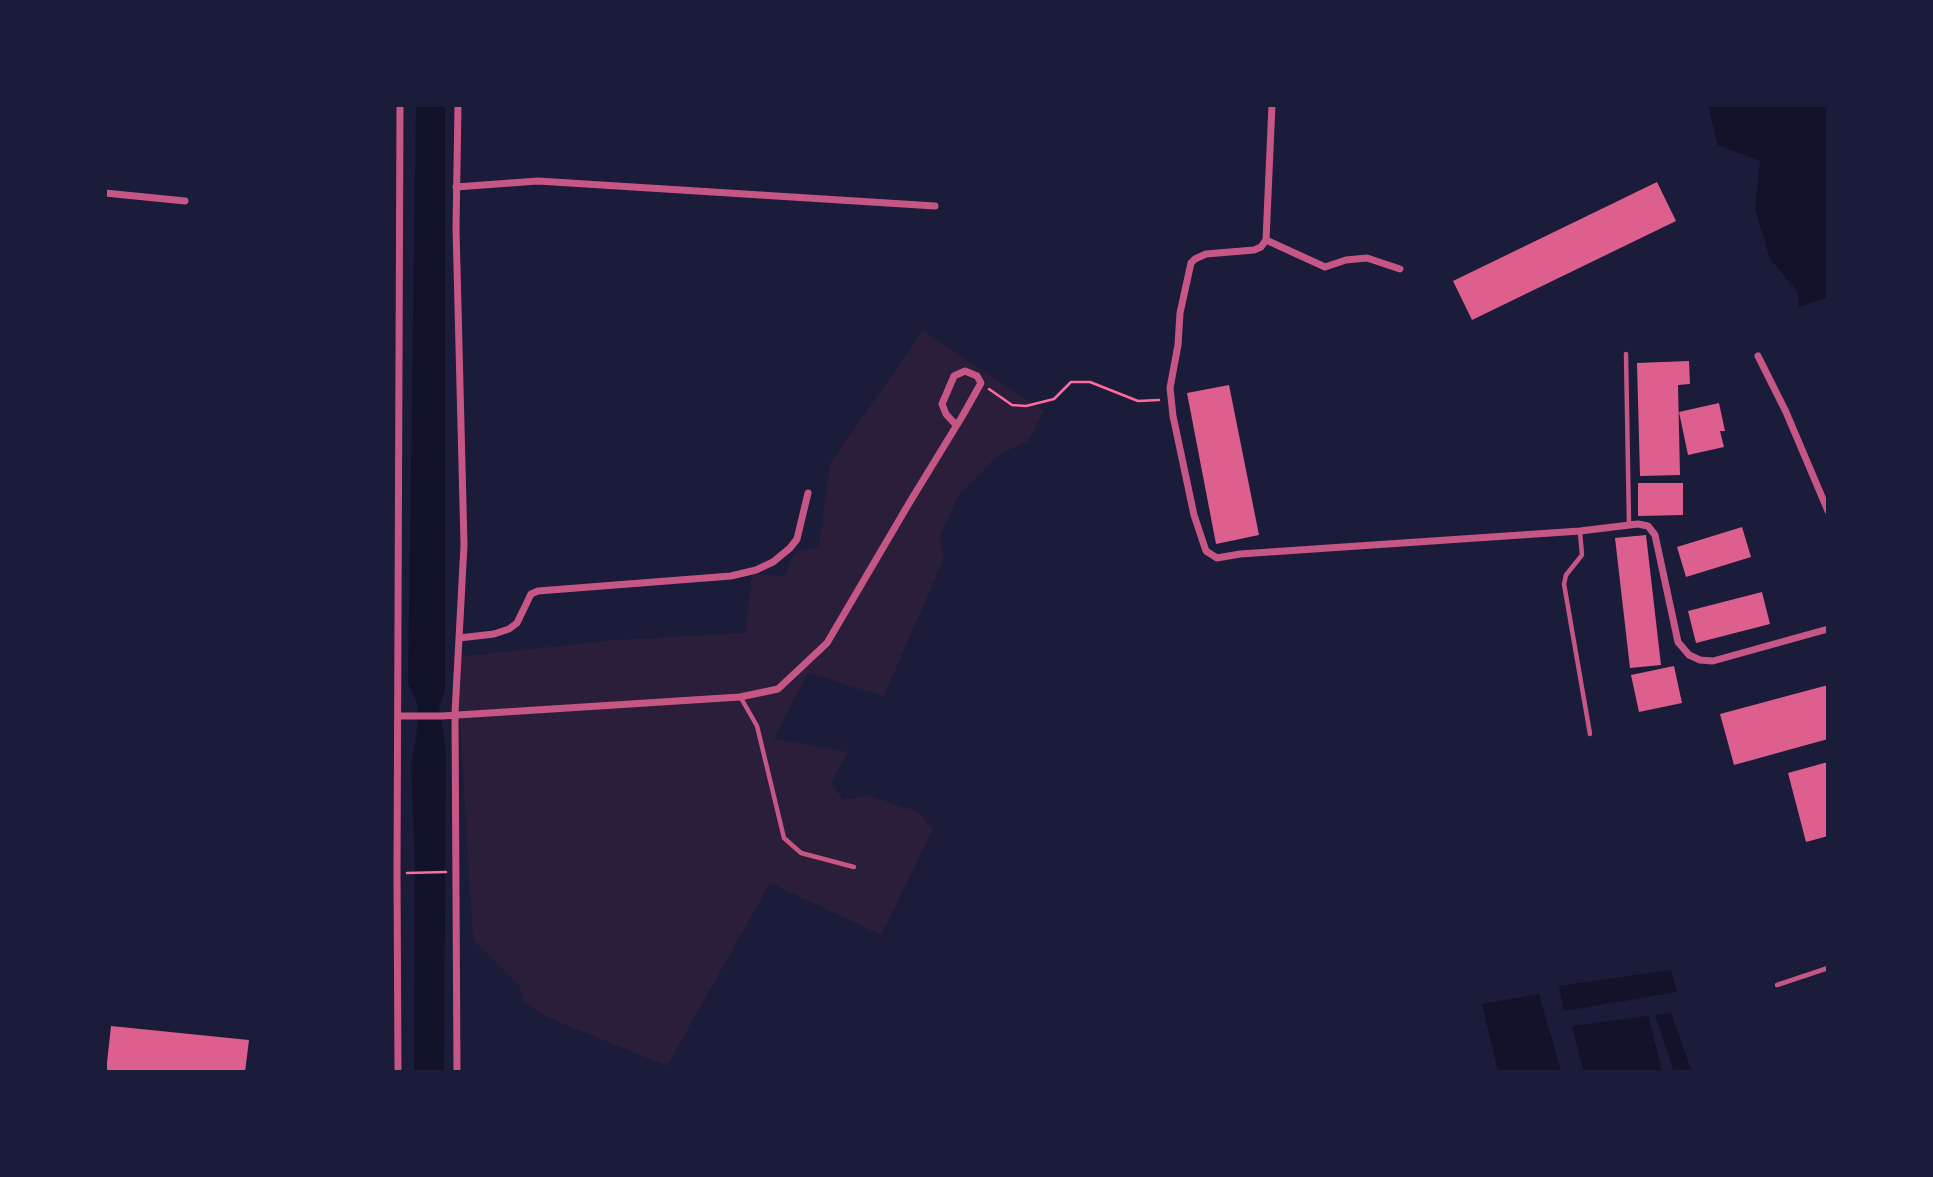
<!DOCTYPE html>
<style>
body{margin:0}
#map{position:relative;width:1933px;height:1177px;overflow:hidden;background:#1b1b3a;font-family:"Public Sans",sans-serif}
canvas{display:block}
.frame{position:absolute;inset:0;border:107px solid #1b1b3a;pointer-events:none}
</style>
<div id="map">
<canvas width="1933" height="1177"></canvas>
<div class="frame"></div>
</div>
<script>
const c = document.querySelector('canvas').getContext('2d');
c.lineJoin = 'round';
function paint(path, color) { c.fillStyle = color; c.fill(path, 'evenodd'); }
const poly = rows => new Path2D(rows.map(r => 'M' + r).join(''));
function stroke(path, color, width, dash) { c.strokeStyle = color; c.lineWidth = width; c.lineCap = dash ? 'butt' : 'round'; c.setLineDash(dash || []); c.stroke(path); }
paint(poly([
 [923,331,1044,411,1028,441,998,455,957,498,940,537,944,558,884,696,808,673,774,739,848,752,831,783,843,799,870,796,919,812,933,830,881,935,770,883,667,1066,549,1018,525,1003,519,985,473,940,456,657,615,640,745,633,752,574,784,576,795,551,819,548,830,463]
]), '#2a1e3b');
paint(poly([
 [416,105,445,105,445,692,439,706,446,750,444,1072,414,1072,415,863,411,765,418,723,417,703,408,684],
 [1708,105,1828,105,1828,297,1799,307,1798,292,1770,259,1755,209,1760,161,1718,145],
 [1671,970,1677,992,1564,1011,1559,986],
 [1539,994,1561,1072,1498,1072,1482,1004],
 [1671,1013,1692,1072,1674,1072,1655,1015],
 [1648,1016,1662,1072,1584,1072,1572,1026]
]), '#12122b');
paint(poly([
 [1657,182,1676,221,1472,320,1453,281],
 [1689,361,1690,384,1678,385,1680,475,1640,476,1637,363],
 [1229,385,1259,535,1216,544,1187,393],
 [1719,403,1725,431,1720,431,1724,447,1688,455,1679,412],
 [1638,483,1683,483,1683,515,1638,516],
 [1742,527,1751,557,1686,577,1677,547],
 [1646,535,1661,665,1630,668,1615,538],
 [1762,592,1770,624,1696,643,1688,611],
 [1674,666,1682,703,1639,712,1631,675],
 [1828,685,1828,739,1734,765,1720,714],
 [1828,762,1828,836,1806,842,1788,773],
 [111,1026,249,1040,245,1072,106,1072]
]), '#dd5f8e');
stroke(poly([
 [989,389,1012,405,1026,406,1054,399,1071,382,1090,382,1138,401,1159,400],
 [407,873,446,872]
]), '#ff6b9d', 2.5);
stroke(poly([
 [1626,354,1629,524],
 [1580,532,1582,555,1566,575,1564,584,1590,734],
 [741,698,757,726,784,838,801,853,854,867],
 [1777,985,1828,968]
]), '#c65784', 4.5);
stroke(poly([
 [1272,105,1266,240,1261,247,1254,250,1206,254,1195,259,1191,263,1180,313,1178,345,1170,388,1173,416,1194,515,1206,551,1217,558,1240,554,1580,531,1638,524,1648,526,1655,535,1678,642,1689,655,1700,660,1713,661,1828,629],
 [456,187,538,181,935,206],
 [105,193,185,201],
 [1266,240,1325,267,1346,260,1367,258,1400,269],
 [1758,356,1786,412,1828,511],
 [459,638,494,634,509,629,517,623,531,594,538,591,731,576,756,570,773,562,790,548,797,539,808,493],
 [398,716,442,716,740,697,778,689,827,643,911,500,963,415,981,383,977,376,965,371,954,376,942,404,946,414,956,425],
 [398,1072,397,872,400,105],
 [457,1072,455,713,464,545,456,228,458,105]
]), '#c65784', 7);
</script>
